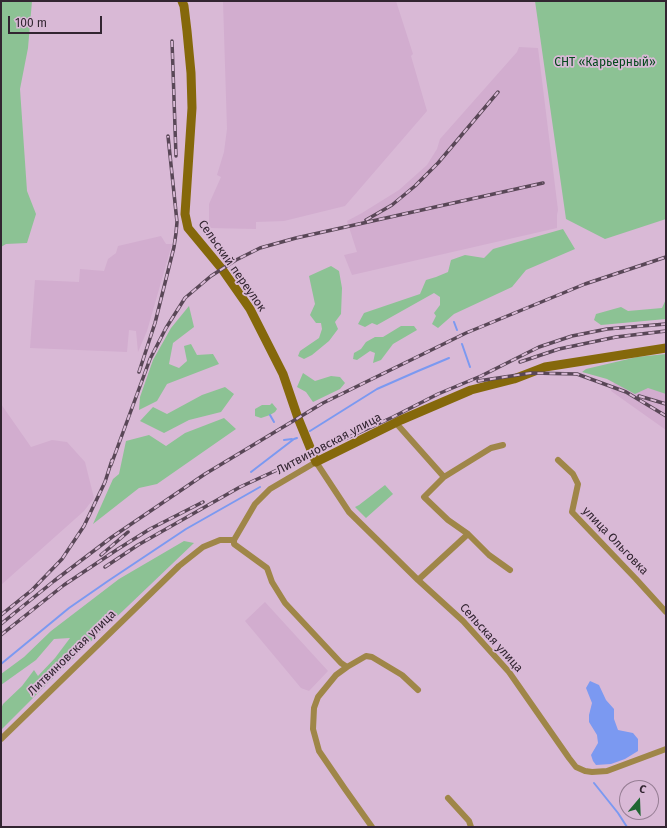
<!DOCTYPE html>
<meta charset="utf-8">
<style>
body{margin:0}
#map{position:relative;width:667px;height:828px;overflow:hidden;background:#d9b9d6;font-family:"Fira Sans",sans-serif}
canvas{display:block}
.frame{position:absolute;inset:0;border:2px solid #322531;pointer-events:none}
.north{position:absolute;left:619px;top:780px;width:40px;height:40px;box-sizing:border-box;background:#d9b9d6;border:1px solid #967e94;border-radius:50%;rotate:19deg;font-size:11px;font-weight:700;line-height:16px;text-align:center;color:#322531}
.north::after{content:'';display:block;margin:auto;width:14px;height:18px;background:#206632;clip-path:polygon(50% 0,100% 100%,50% 72%,0 100%)}
.scale{position:absolute;left:8px;top:16px;width:94px;height:18px;box-sizing:border-box;border:2px solid #322531;border-top:0;padding-left:5px;font-size:12px;line-height:14px;white-space:nowrap;color:#322531;-webkit-text-stroke:3px #d9b9d6;paint-order:stroke}
</style>
<div id="map">
<canvas width="667" height="828"></canvas>
<div class="frame"></div>
<div class="north">С</div>
<div class="scale">100 m</div>
</div>
<script>
const c = document.querySelector('canvas').getContext('2d');
c.lineJoin = 'round';
function paint(path, color) { c.fillStyle = color; c.fill(path, 'evenodd'); }
const poly = rows => new Path2D(rows.map(r => 'M' + r).join(''));
function stroke(path, color, width, dash) { c.strokeStyle = color; c.lineWidth = width; c.lineCap = dash ? 'butt' : 'round'; c.setLineDash(dash || []); c.stroke(path); }
function write(font, color, halo, rows, align = 'center') {
  c.font = font + ' "Fira Sans",sans-serif'; c.lineWidth = 3.5; c.setLineDash([]); c.textBaseline = 'middle'; c.strokeStyle = halo; c.fillStyle = color; for (const [text, x, y, turn = 0] of rows) {
    c.save(); c.translate(x, y); c.rotate((+turn || 0) * Math.PI / 180); c.textAlign = isNaN(turn) ? turn : align; if (halo) c.strokeText(text, 0, 0); c.fillText(text, 0, 0); c.restore();
  }
}
paint(poly([
 [223,1,396,1,413,54,411,56,427,111,345,206,284,221,256,222,256,229,209,228,209,204,221,177,217,175,224,152,227,129],
 [519,47,538,48,558,210,557,215,557,228,352,275,344,255,357,252,347,221,362,213,399,190,427,165,437,149,440,139,517,52],
 [161,236,166,244,172,244,147,331,138,352,136,331,129,330,127,352,30,348,35,280,79,282,80,269,104,271,108,259,116,253,118,246],
 [666,360,666,430,611,391,615,380],
 [1,404,31,447,52,440,67,442,85,462,94,498,84,511,1,585],
 [265,602,328,671,309,691,301,688,245,621]
]), '#d2adcf');
paint(poly([
 [1,1,32,1,28,48,20,89,27,191,36,214,27,243,6,244,1,247],
 [535,1,666,1,666,219,605,239,566,219],
 [563,229,575,249,526,270,512,287,454,314,438,328,432,324,436,316,434,313,440,305,440,297,434,293,377,325,372,323,365,327,358,324,364,313,420,294,426,280,436,277,448,272,451,260,465,255,484,258,493,249],
 [331,266,339,271,342,288,341,314,335,322,338,329,329,341,312,355,304,359,298,356,300,351,319,338,322,329,321,323,316,323,310,315,315,304,309,276],
 [666,299,666,319,601,325,594,320,596,314,621,307,628,311,662,308],
 [189,306,194,327,173,343,169,364,179,368,187,361,184,346,191,344,197,355,213,354,219,364,167,384,157,401,139,410,140,397,153,360,171,328],
 [401,326,414,326,417,330,393,344,381,360,373,363,375,353,370,351,357,360,353,359,354,353,361,349,366,342,375,337,383,337],
 [666,354,666,394,648,388,635,394,607,379,582,372,586,369,637,357],
 [303,373,315,381,331,376,340,377,345,383,340,389,313,402,306,392,297,387],
 [225,387,234,394,221,412,189,420,164,433,140,421,153,407,167,414,202,395],
 [272,403,277,409,275,412,270,415,261,418,255,416,255,409,262,405,270,405],
 [224,418,236,429,157,484,139,488,93,524,113,479,119,474,126,441,149,435,166,446,185,433],
 [385,485,393,494,366,518,355,507,359,505],
 [184,541,194,543,61,670,1,730,1,709,3,704,22,686,34,670,38,676,55,658,70,638,54,639,36,660,1,685,1,674,24,657,51,631,119,579]
]), '#8cc294');
paint(poly([
 [590,681,599,685,606,700,614,709,614,719,618,730,633,733,638,739,638,751,625,759,611,764,596,765,593,761,591,755,598,743,597,735,589,722,589,715,592,703,586,688]
]), '#7b99f1');
stroke(poly([
 [454,322,457,330],
 [462,344,470,367],
 [270,415,274,422],
 [310,431,377,389,418,371,449,358],
 [284,440,292,439],
 [251,472,294,439,297,438],
 [1,664,69,608,108,581,186,529,260,487],
 [594,783,618,813,627,827]
]), '#7b99f1', 2);
stroke(poly([
 [396,423,444,477,491,448,503,445],
 [558,460,573,474,578,484,572,512,636,579,666,612],
 [444,477,424,497,448,520,468,534,489,555,510,570],
 [234,540,234,544,267,568,272,582,285,603,341,663,347,667,366,656,372,657,402,675,418,690],
 [418,580,468,534],
 [347,667,336,675,318,697,314,708,313,729,319,751,345,789,372,827],
 [1,739,179,566,203,547,220,540,234,540,255,504,270,489,316,462,349,512,418,580,463,621,509,672,569,758,576,767,585,771,592,772,607,771,666,749],
 [448,798,469,821,471,827]
]), '#9f8648', 6);
stroke(poly([
 [182,1,184,6,187,31,191,73,192,108,185,214,188,228,222,269,250,309,283,374,298,418,316,462,401,420,471,390,514,379,545,367,666,348]
]), '#85680b', 9);
const rail = poly([
 [172,41,176,156],
 [366,220,392,205,415,186,438,163,498,92],
 [520,362,559,349,616,337,666,331],
 [139,372,155,323,174,247,176,233,177,222,168,136],
 [478,381,531,373,577,374,626,392,666,416],
 [639,396,666,404],
 [111,465,150,359,166,328,185,298,211,276,236,260,260,248,296,238,543,183],
 [101,555,128,532],
 [105,567,138,545,240,487,393,417,438,394,481,376,539,347,572,336,607,329,666,324],
 [1,615,32,590,62,559,84,526,105,482,112,460],
 [1,624,54,581,112,537,205,474,323,403,466,333,585,284,666,257],
 [1,635,64,585,118,549,150,529,203,502]
]);
stroke(rail, '#594757', 3.5);
stroke(rail, '#d9b9d6', 2, [6]);
write('12px', '#04491c', '#d9b9d6', [
 ["СНТ «Карьерный»",605,63]
]);
write('12px', '#322531', '#d9b9d6', [
 ["Сельский переулок",232,266,55],
 ["Литвиновская улица",329,444,-28],
 ["улица Ольговка",615,541,46],
 ["Сельская улица",491,638,48],
 ["Литвиновская улица",72,653,-44]
]);
</script>
